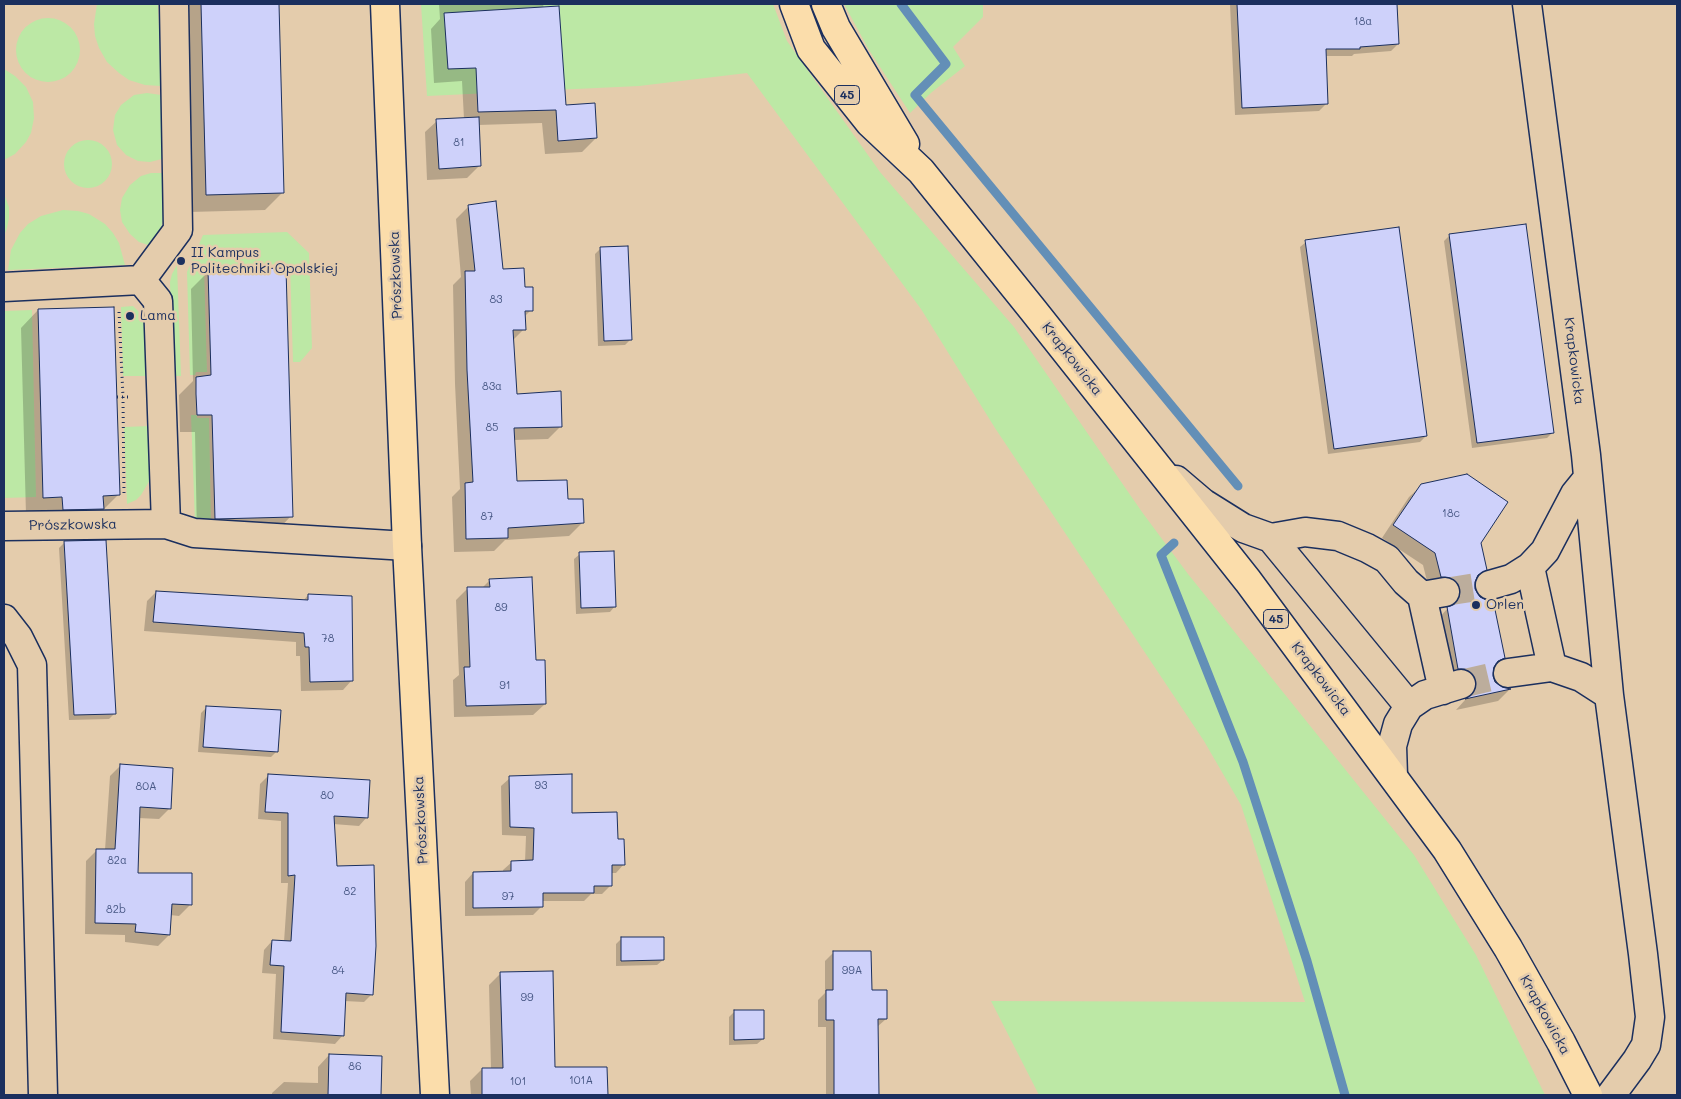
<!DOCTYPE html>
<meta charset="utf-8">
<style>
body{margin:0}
#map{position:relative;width:1681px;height:1099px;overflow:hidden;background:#e4ccac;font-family:Mali,sans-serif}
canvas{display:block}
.frame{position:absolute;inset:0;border:5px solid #1b2f5e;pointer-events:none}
</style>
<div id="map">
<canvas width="1681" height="1099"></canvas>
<div class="frame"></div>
</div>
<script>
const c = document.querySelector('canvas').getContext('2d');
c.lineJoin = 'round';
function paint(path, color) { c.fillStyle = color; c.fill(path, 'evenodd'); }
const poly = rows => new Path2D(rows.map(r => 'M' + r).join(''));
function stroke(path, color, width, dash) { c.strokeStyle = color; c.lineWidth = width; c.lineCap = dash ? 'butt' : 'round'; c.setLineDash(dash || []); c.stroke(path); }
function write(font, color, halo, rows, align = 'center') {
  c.font = font + ' Mali,sans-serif'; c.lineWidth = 5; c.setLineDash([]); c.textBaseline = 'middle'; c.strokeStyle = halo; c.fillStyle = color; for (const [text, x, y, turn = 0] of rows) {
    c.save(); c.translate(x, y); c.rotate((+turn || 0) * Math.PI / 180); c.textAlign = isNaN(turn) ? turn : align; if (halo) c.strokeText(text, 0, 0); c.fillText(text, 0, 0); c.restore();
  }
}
paint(poly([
 [97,4,158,4,161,86,145,85,129,80,119,73,107,62,99,48,95,36,94,24],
 [421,4,773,4,787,41,880,172,1014,327,1142,512,1188,574,1414,855,1476,955,1545,1095,1039,1095,991,1001,1305,1002,1241,805,1204,741,995,428,921,309,747,73,639,86,427,96],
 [844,4,983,4,983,17,953,47,965,66,932,92,910,113,869,50],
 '16 50a32 32 0 1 1 64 0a32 32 0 1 1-64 0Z',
 [4,69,15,76,26,87,33,102,34,118,31,133,26,142,15,154,4,160],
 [147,93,161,95,162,159,150,162,138,161,126,155,117,145,113,130,115,115,121,105,134,95],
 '64 164a24 24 0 1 1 48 0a24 24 0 1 1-48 0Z',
 [151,173,163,173,164,217,160,232,151,246,139,242,130,234,122,222,120,210,122,198,130,185,141,176],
 [4,194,9,207,9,218,7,228,4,236],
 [63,210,78,211,89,214,105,224,113,233,119,243,125,265,8,270,11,250,20,233,28,224,41,216],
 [287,232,309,253,312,348,300,362,293,362,290,264,204,266,207,372,196,372,195,375,190,375,187,272,203,235],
 [177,265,181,376,173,376,170,282,172,274],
 [133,306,141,314,147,328,149,376,123,376,121,307],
 [32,310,36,497,4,498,4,311],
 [191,415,197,415,197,418,209,418,211,523,195,522],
 [150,426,152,470,150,480,141,495,136,500,127,504,124,427]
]), '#bce8a5');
paint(poly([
 [183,4,277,4,282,193,265,210,189,212],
 [439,4,543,4,565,106,596,138,582,152,545,154,542,123,478,125,479,166,467,178,427,180,425,132,437,121,464,119,462,81,434,83,431,29,440,19],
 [1230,4,1396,4,1398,44,1391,51,1354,54,1352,56,1324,56,1326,104,1319,111,1235,115],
 [469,206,502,271,523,288,531,310,524,317,524,329,512,341,516,395,561,426,548,439,514,440,516,483,566,501,582,523,569,536,505,540,494,551,454,552,452,497,460,489,455,384,453,285,461,277,456,219],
 [1450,235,1553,432,1547,438,1472,448,1444,241],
 [1306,242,1426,436,1420,442,1328,454,1300,247],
 [601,248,631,339,625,345,598,346,595,254],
 [209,271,291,516,274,534,197,536,195,432,180,432,179,395,193,381,191,289],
 [38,310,118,495,101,512,26,515,21,328],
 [1422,485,1480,543,1485,569,1474,581,1474,589,1504,657,1492,669,1491,676,1494,683,1501,688,1509,690,1498,701,1456,710,1465,700,1464,692,1452,681,1436,621,1448,608,1449,602,1429,589,1423,565,1382,538,1409,497],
 [65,542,115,713,109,719,69,720,59,548],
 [580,554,615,606,610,612,576,614,574,559],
 [490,580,535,661,545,704,533,715,454,717,453,680,459,675,456,600,468,588,482,588],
 [156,592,303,601,308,595,352,680,343,690,301,691,300,656,296,656,296,642,144,631,147,601],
 [207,707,277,751,271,757,198,752,201,713],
 [121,765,170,808,159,819,138,818,137,874,190,905,179,916,170,915,169,935,158,946,125,942,125,935,85,934,86,861,97,850,105,850,110,776],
 [268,776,367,817,359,826,333,824,335,867,372,994,364,1002,344,1001,343,1035,335,1044,273,1039,276,974,262,973,264,950,272,941,284,942,288,883,281,883,281,821,258,819,260,784],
 [510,778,617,840,624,864,616,873,610,873,611,885,602,894,591,894,584,901,542,901,542,906,533,915,465,916,465,882,473,873,503,873,503,870,512,862,525,862,526,836,502,835,501,786],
 [621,939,663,960,657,965,616,966,616,944],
 [833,953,870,992,886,1019,877,1027,878,1095,826,1095,826,1027,818,1027,818,1000,825,993,825,961],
 [501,973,554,1069,606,1069,606,1095,471,1095,470,1081,482,1069,491,1069,489,985],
 [735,1011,763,1039,757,1044,729,1045,729,1017],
 [329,1055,381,1057,380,1095,272,1095,272,1093,284,1082,318,1083,318,1067]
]), '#0003');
stroke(poly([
 [901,4,946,64,915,95,1238,486],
 [1174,543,1161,555,1243,762,1307,961,1345,1095]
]), '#638fb7', 9);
const building = poly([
 [201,4,279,4,284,193,206,195,201,4],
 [1237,4,1397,4,1399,44,1360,47,1360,49,1326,49,1328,104,1242,108,1237,4],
 [559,6,566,105,595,103,597,138,558,141,556,110,478,112,476,68,448,69,444,13,559,6],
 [479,117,481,166,439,169,436,119,479,117],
 [496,201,503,269,524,268,525,287,533,287,533,311,525,311,526,330,513,330,517,394,561,391,562,427,514,428,517,481,567,480,568,499,583,499,584,523,508,528,508,538,466,539,465,483,473,482,467,370,465,271,475,271,468,205,496,201],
 [1526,224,1554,433,1477,443,1449,234,1526,224],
 [1399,227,1427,436,1334,449,1305,240,1399,227],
 [628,246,632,340,604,341,600,247,628,246],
 [286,268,293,517,215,519,212,415,197,415,196,394,196,377,211,375,208,270,286,268],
 [114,307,120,495,103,496,104,509,63,510,62,497,43,498,38,309,114,307],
 [1467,474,1508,502,1481,543,1487,570,1478,575,1475,582,1475,589,1480,597,1486,600,1493,600,1505,658,1498,661,1494,667,1493,676,1495,682,1502,687,1511,689,1465,699,1473,694,1476,687,1476,680,1471,672,1465,669,1458,669,1447,607,1455,604,1459,598,1460,589,1457,582,1451,578,1441,577,1435,553,1393,525,1421,484,1467,474],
 [106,540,116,714,74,715,64,541,106,540],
 [614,551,616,607,581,608,579,552,614,551],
 [532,577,536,660,545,660,546,704,466,706,464,667,470,667,467,587,490,587,489,579,532,577],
 [156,591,308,600,308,594,352,596,353,681,310,682,309,647,305,647,304,633,153,622,156,591],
 [206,706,281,710,278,752,203,747,206,706],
 [120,764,173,768,171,809,140,807,138,873,192,873,192,905,172,904,170,935,135,932,136,924,95,923,96,849,115,849,120,764],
 [268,774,370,780,368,818,334,816,337,866,374,865,376,946,373,995,346,993,344,1036,281,1032,284,966,270,965,272,940,291,941,295,875,288,876,288,813,265,812,268,774],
 [572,774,572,813,617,812,618,839,624,839,625,865,612,865,612,886,594,886,594,893,543,893,543,907,473,908,473,872,511,871,511,861,533,860,534,828,510,827,509,776,572,774],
 [621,937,664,937,664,960,621,961,621,937],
 [833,951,871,951,872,990,887,990,887,1019,878,1019,879,1095,834,1095,834,1020,826,1020,826,990,833,990,833,951],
 [553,971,555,1067,607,1067,608,1095,482,1095,482,1068,503,1068,500,972,553,971],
 [734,1010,764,1010,764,1039,734,1040,734,1010],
 [329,1054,382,1056,381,1095,328,1095,329,1054]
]);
paint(building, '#ced1fa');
stroke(building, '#1b2f5e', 1);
stroke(poly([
 [1445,592,1490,585],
 [1461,684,1508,673]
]), '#bcad9c', 28, [28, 14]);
const minor = poly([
 [1527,4,1586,455,1609,695,1643,954,1650,1017,1646,1045,1637,1060,1611,1095],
 [141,280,178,230,174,4],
 [141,280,158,301,166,524],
 [4,287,141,280],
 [1176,480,1203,503,1243,528,1271,538,1305,532,1338,536,1367,548,1387,559,1406,582,1422,596,1445,592],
 [4,526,166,524,194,533,407,546],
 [1271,538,1409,706],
 [1530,567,1552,667],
 [1490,585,1511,579,1530,567,1545,551,1575,494,1588,478],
 [1422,596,1443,690],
 [4,619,18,637,32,665,43,1095],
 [1508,673,1552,667,1581,677,1609,695],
 [1393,776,1392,746,1398,724,1409,706,1425,695,1461,684]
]);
const major = poly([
 [385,4,407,546,435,1095],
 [794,4,811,49,870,123,921,171,1033,310,1248,581,1447,850,1508,948,1561,1042,1588,1095],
 [826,4,836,28,905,144]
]);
stroke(minor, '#1b2f5e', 31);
stroke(major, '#1b2f5e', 31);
stroke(poly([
 [119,312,123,397,124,495],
 [117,397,131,397]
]), '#1b2f5e', 3, [1, 4]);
stroke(minor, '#e4ccac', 28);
stroke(major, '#fbddab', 28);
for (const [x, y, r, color] of [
 [181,261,5,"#1b2f5e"],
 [130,316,5,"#1b2f5e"],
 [1476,605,5,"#1b2f5e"]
]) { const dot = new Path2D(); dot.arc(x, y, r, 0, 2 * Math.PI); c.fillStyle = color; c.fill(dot); stroke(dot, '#e4ccac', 2); }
write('11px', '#485885', null, [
 ["18a",1363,22],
 ["81",459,143],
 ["83",496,300],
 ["83a",492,387],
 ["85",492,428],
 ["18c",1451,514],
 ["87",487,517],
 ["89",501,608],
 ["78",328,639],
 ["91",505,686],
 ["93",541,786],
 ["80A",146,787],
 ["80",327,796],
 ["82a",117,861],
 ["82",350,892],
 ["97",508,897],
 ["82b",116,910],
 ["84",338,971],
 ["99A",852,971],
 ["99",527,998],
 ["86",355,1067],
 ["101A",581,1081],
 ["101",518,1082]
]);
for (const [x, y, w] of [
 [847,95,25],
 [1276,619,25]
]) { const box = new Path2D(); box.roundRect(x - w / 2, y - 9.5, w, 19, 4); c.fillStyle = '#e4ccac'; c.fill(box); stroke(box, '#1b2f5e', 1); }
write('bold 12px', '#1b2f5e', null, [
 ["45",847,95],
 ["45",1276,619]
]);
write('14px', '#1b2f5e', '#e4ccac', [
 ["II Kampus",191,253],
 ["Politechniki Opolskiej",191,269],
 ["Lama",140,316],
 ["Orlen",1486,605]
], 'left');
write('14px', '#1b2f5e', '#e4ccac', [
 ["Prószkowska",396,275,-92],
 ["Krapkowicka",1072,359,52],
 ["Krapkowicka",1574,361,83],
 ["Prószkowska",73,525,-1],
 ["Krapkowicka",1321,679,53],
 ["Prószkowska",421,820,-93],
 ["Krapkowicka",1545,1015,61]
]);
</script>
